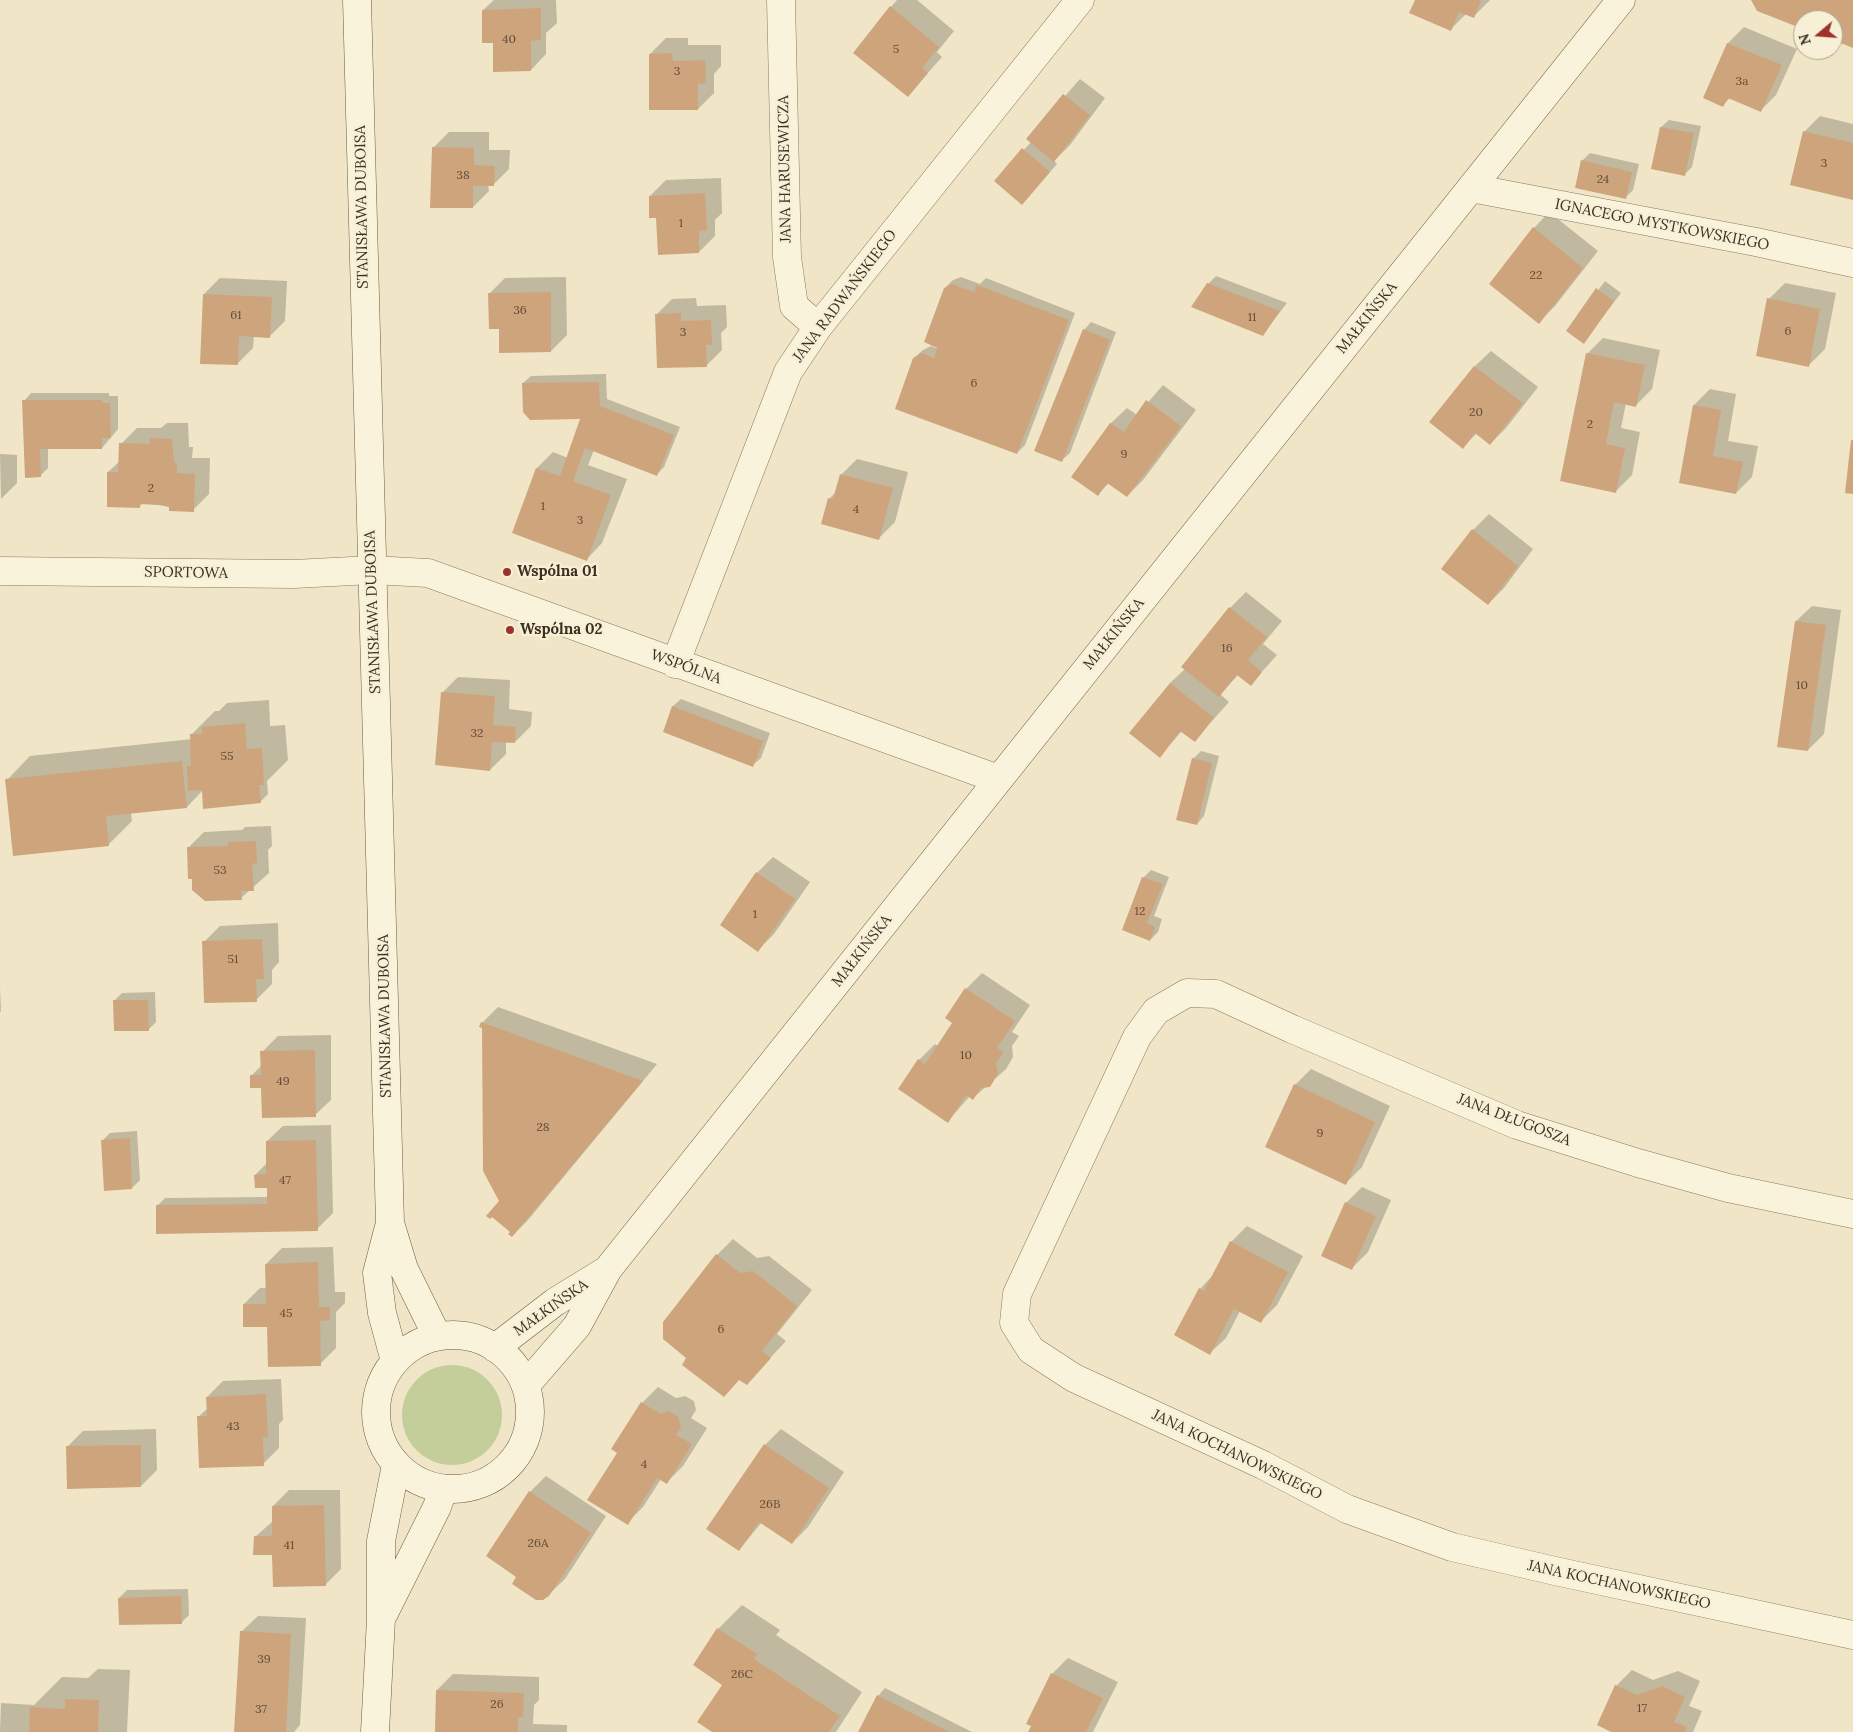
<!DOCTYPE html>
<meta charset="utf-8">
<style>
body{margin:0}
#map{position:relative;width:1853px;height:1732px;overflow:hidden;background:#f0e6c7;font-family:Lora,serif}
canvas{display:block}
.north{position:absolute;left:1793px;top:10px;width:50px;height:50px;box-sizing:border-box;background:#f7f0d7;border:1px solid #aca38e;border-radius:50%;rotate:252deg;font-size:14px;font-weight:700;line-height:20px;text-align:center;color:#3c2f20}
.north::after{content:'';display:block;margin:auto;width:18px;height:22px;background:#9c322a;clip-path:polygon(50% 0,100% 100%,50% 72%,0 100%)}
</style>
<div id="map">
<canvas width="1853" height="1732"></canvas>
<div class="north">N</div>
</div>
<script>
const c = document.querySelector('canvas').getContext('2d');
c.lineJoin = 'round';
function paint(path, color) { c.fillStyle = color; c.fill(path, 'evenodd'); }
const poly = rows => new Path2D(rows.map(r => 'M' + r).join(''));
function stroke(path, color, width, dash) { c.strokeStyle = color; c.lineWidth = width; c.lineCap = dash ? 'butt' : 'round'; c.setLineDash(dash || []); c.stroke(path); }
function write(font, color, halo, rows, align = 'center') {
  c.font = font + ' Lora,serif'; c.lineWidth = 5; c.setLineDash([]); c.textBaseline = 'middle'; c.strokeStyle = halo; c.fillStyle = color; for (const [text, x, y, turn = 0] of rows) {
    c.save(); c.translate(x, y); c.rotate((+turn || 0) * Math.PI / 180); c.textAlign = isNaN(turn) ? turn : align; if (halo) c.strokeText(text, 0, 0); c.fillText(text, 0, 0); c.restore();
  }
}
paint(poly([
 '402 1415a50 50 0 1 1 100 0a50 50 0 1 1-100 0Z'
]), '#c4ce9a');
paint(poly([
 [494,0,556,0,557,23,546,33,546,54,531,70,494,42,483,10],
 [897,0,917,0,954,31,937,52,942,57,908,95,891,7],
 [1416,0,1490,0,1473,17,1466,14,1450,30],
 [1744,27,1797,49,1776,95,1760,111,1730,98,1723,105,1705,97,1728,43],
 [666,38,688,38,688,45,721,45,721,66,714,74,714,93,698,109,650,54],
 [1080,79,1105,98,1070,145,1054,161,1057,164,1022,204,996,181,1031,142,1027,139],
 [1820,116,1853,124,1853,198,1804,132],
 [1669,120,1701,126,1692,167,1684,175,1661,127],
 [449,132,489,132,489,150,510,150,509,169,493,185,488,185,489,191,473,207,433,148],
 [1590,153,1639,164,1633,190,1625,198,1582,161],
 [721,178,722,213,715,220,715,236,699,252,657,217,650,196,666,180],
 [1549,212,1598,251,1555,306,1539,322,1534,228],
 [1216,276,1287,303,1262,335,1208,284],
 [566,277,567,335,551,351,500,328,489,294,505,278],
 [961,277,980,284,986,278,1075,313,1025,445,1017,453,914,358,923,350,931,346,938,349,945,288,953,280],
 [220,278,287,281,285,321,269,337,254,336,253,348,237,364,204,294],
 [1605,281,1621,293,1584,342,1568,331],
 [1785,283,1836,293,1825,349,1809,365,1769,299],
 [696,298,697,306,726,305,727,327,721,333,722,350,706,366,656,315,672,299],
 [1091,322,1116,332,1070,453,1062,460,1084,330],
 [1603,338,1660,350,1652,389,1636,405,1626,403,1621,428,1640,432,1632,475,1616,491,1587,354],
 [1491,351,1538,387,1506,428,1490,444,1477,433,1463,447,1431,422,1475,366],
 [606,374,607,399,680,427,664,467,657,474,594,450,588,465,627,479,602,543,587,559,514,532,537,468,553,452,568,458,582,417,523,383,531,376],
 [1163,385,1196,410,1143,480,1127,496,1109,483,1098,494,1073,477,1111,423,1127,408,1137,415],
 [1710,389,1736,394,1728,441,1758,446,1752,477,1736,493,1681,482,1694,405],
 [31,393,109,393,109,396,118,396,118,429,102,448,48,448,48,468,40,476,24,401],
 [167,423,188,423,189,447,193,447,192,458,210,458,209,494,193,510,143,503,139,507,108,472,120,461,121,444,137,428,161,428],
 [0,454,17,455,17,483,1,499],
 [857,459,908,472,895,522,879,538,829,499,837,491,841,475],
 [1489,514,1533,549,1504,588,1488,604,1473,530],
 [1246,592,1282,621,1263,644,1277,655,1251,684,1238,675,1220,694,1229,702,1194,741,1182,731,1160,756,1170,683,1185,669,1230,608],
 [1812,606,1841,610,1824,734,1808,750,1796,621],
 [458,677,510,680,509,709,532,712,531,726,515,742,506,741,506,754,490,770,442,693],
 [681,699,770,733,761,758,753,765,664,731,673,706],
 [269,700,270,726,285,725,288,760,267,781,268,794,260,802,203,790,187,807,131,813,132,821,108,845,7,780,30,756,192,739,191,735,215,711,219,711,227,703],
 [1201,751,1219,756,1204,816,1197,824,1193,759],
 [271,826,272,846,268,850,269,873,241,898,188,848,204,832,242,830,245,827],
 [773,857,810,882,774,934,758,950,757,873],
 [1151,870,1169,877,1154,916,1162,919,1158,932,1150,940,1123,929,1143,878],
 [278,923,279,962,272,970,272,984,256,1000,204,942,220,926],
 [982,973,1030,1005,1012,1032,1019,1036,1012,1046,1013,1057,1006,1069,973,1098,970,1096,948,1121,919,1060,935,1044,938,1046,953,1023,966,989],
 [0,987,1,1011,0,1012],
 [155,992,156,1022,148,1030,115,1000,122,993],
 [498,1007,657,1064,528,1220,512,1236,500,1201,482,1023],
 [331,1035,331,1100,315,1115,262,1087,251,1076,262,1065,262,1052,278,1036],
 [1311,1069,1390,1106,1362,1167,1346,1183,1267,1147,1295,1085],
 [331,1125,333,1213,317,1229,157,1206,165,1198,268,1197,268,1187,255,1175,267,1163,267,1141,283,1126],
 [137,1131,140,1180,132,1188,102,1141,110,1133],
 [1362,1187,1391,1200,1368,1252,1352,1268,1346,1203],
 [1247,1226,1303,1256,1277,1305,1261,1321,1240,1311,1226,1338,1210,1353,1176,1335,1200,1289,1214,1274,1231,1242],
 [733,1239,757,1258,769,1256,812,1290,777,1334,786,1341,747,1383,740,1379,723,1396,688,1358,717,1255],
 [333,1247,335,1292,345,1292,345,1303,336,1312,336,1348,320,1364,268,1326,244,1304,260,1288,267,1288,266,1264,282,1248],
 [281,1379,283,1420,279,1424,279,1448,263,1464,198,1417,208,1408,207,1397,223,1381],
 [658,1387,676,1398,685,1396,694,1401,696,1410,691,1418,707,1428,683,1466,667,1482,661,1479,643,1507,627,1523,619,1452,642,1403],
 [156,1429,157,1470,141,1486,67,1447,83,1431],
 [781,1429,844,1472,808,1527,792,1543,762,1522,739,1550,765,1445],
 [546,1476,606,1516,565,1579,548,1595,518,1576,530,1492],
 [289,1490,340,1490,341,1569,325,1585,273,1554,255,1537,273,1521,273,1506],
 [188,1589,189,1615,181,1623,119,1598,127,1590],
 [742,1605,780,1630,776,1635,862,1692,836,1732,714,1732,724,1684,718,1629],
 [258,1616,306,1618,300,1725,294,1732,236,1732,242,1631],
 [1068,1658,1118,1682,1093,1732,1029,1732,1033,1725,1028,1723,1052,1674],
 [98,1669,130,1670,127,1732,0,1732,1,1703,34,1705,62,1677,88,1678],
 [1632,1670,1653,1680,1678,1671,1700,1681,1689,1706,1702,1711,1693,1732,1614,1732,1616,1686],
 [453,1674,539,1677,539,1700,534,1705,533,1724,567,1725,567,1732,436,1732,437,1690],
 [885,1688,972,1732,860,1732,878,1696]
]), '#0003');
paint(poly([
 [1415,0,1478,0,1481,1,1474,18,1459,12,1451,31,1409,13],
 [1751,0,1853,0,1853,48,1833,40,1833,20,1803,20,1803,29,1757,11],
 [890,6,939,47,922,68,928,73,908,97,853,53],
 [541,8,541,40,531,41,531,71,493,72,493,43,482,43,482,10],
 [1727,43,1782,65,1761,112,1728,98,1723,107,1703,98],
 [672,53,673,61,705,60,706,83,698,84,698,110,649,110,649,54],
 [1063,94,1090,115,1054,162,1026,139],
 [1660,127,1694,133,1685,176,1651,169],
 [1803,131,1853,143,1853,200,1790,185],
 [432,147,474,148,474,165,495,166,494,186,473,186,473,208,430,208],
 [1022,148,1050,172,1022,205,994,181],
 [1581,160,1632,172,1626,199,1575,188],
 [705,193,707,230,699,231,699,253,658,255,656,218,649,218,649,196],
 [1533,227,1583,268,1539,324,1489,284],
 [1207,283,1280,311,1263,336,1191,307],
 [952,284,974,292,977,285,1069,320,1017,454,895,409,913,358,922,353,934,358,937,348,924,342,944,288],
 [1596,288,1614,301,1584,344,1566,331],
 [551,292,551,352,499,353,499,329,489,329,488,293],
 [203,294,272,297,270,338,239,336,238,365,200,364],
 [1767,298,1820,309,1809,367,1756,356],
 [681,313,681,321,711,320,712,345,706,345,707,367,657,368,655,314],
 [1083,329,1110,340,1062,462,1034,451],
 [1586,353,1645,365,1636,407,1614,402,1606,444,1625,448,1616,493,1560,481],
 [1474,366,1523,403,1490,445,1475,433,1463,449,1429,422],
 [599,382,600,406,674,435,657,476,585,448,573,481,611,495,587,561,512,533,536,468,560,476,580,419,530,420,523,412,522,383],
 [22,400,102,400,102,403,110,403,111,438,102,438,102,449,40,449,41,477,25,478],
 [1146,400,1181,426,1127,497,1107,483,1098,496,1071,477,1110,423,1124,432],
 [1693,405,1721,410,1713,456,1743,462,1736,494,1679,483],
 [150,438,172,439,174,462,177,463,177,473,195,474,194,512,169,511,169,507,161,505,140,504,140,508,107,507,107,472,118,472,119,443,150,444],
 [1851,440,1853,440,1853,494,1845,493],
 [840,474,893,488,879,540,821,524,828,498,833,499],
 [1472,529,1518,566,1488,605,1441,569],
 [1229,607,1267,637,1248,660,1262,672,1251,686,1237,675,1219,697,1181,667],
 [1795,621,1826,625,1808,751,1777,747],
 [1170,683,1214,718,1195,742,1180,731,1160,758,1129,733],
 [441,692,495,696,493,725,516,727,515,743,492,742,490,771,435,765],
 [672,706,763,741,753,767,663,732],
 [245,723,247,749,262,748,264,785,259,785,261,803,203,809,202,790,188,791,187,766,191,766,190,734,202,734,202,727],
 [1192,758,1212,763,1197,825,1176,820],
 [182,761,187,808,106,816,109,846,13,856,5,779],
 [256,841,257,863,252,864,254,891,241,891,242,900,205,901,192,890,192,879,188,879,187,847,228,846,228,842],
 [756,872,795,899,758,952,720,925],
 [1142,877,1163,884,1147,923,1155,927,1150,941,1122,930],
 [262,939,264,979,256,979,257,1002,204,1003,202,941],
 [965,988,1015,1021,997,1048,1004,1052,996,1063,998,1074,990,1087,981,1088,973,1100,966,1095,948,1123,898,1089,918,1059,925,1064,952,1023,945,1018],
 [113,1000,148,1000,149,1031,114,1031],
 [481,1022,643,1081,512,1237,508,1234,510,1232,492,1217,490,1219,486,1216,499,1201,483,1171,482,1028,479,1027],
 [315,1050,316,1117,262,1118,261,1088,250,1088,250,1075,261,1075,260,1051],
 [1294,1084,1375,1122,1346,1185,1265,1147],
 [130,1138,132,1189,104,1191,101,1140],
 [316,1140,318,1231,156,1234,156,1205,267,1204,267,1188,255,1188,254,1175,266,1174,266,1141],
 [1345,1202,1376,1216,1352,1270,1321,1256],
 [1230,1241,1288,1272,1261,1323,1234,1309,1210,1355,1174,1335,1199,1288,1204,1291],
 [716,1254,740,1273,753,1271,797,1306,762,1351,771,1358,747,1385,739,1380,724,1397,682,1365,686,1358,663,1339,663,1322],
 [318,1262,319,1307,330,1307,330,1320,320,1321,321,1366,268,1367,267,1327,243,1327,243,1304,266,1304,265,1264],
 [266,1394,268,1437,263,1437,264,1466,199,1468,197,1416,207,1416,206,1397],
 [641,1402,660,1414,669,1411,678,1417,681,1427,676,1435,692,1444,667,1484,657,1478,628,1525,587,1500,617,1453,611,1449],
 [764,1444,829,1488,792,1544,759,1522,739,1551,706,1529],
 [141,1445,141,1487,67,1489,66,1446],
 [529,1491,591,1533,549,1596,543,1600,536,1600,512,1584,516,1577,486,1556],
 [324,1505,326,1586,273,1587,272,1555,253,1555,254,1536,272,1536,272,1506],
 [181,1596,182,1624,119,1625,118,1598],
 [717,1628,757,1654,754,1659,840,1716,829,1732,712,1732,697,1722,722,1685,693,1665],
 [240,1631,291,1634,286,1732,234,1732],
 [1051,1673,1103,1698,1086,1732,1028,1732,1031,1726,1026,1724],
 [1615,1685,1637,1695,1662,1686,1685,1697,1674,1722,1687,1727,1685,1732,1611,1732,1597,1725],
 [436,1690,524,1693,523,1717,518,1717,518,1732,435,1732],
 [877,1695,923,1719,950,1732,858,1732],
 [65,1699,99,1700,98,1732,29,1732,30,1707,65,1709]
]), '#cea47c');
const street = poly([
 [781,0,787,257,794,306,818,327],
 [1471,188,1756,242,1853,263],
 [0,571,294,574,372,570,428,573,998,779],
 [675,664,788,372,818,327,1080,0],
 [1853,1214,1728,1188,1638,1163,1517,1125,1292,1029,1216,994,1187,993,1156,1011,1137,1037,1017,1294,1014,1323,1031,1350,1074,1378,1263,1465,1347,1509,1452,1547,1555,1571,1853,1635]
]);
const secondary = poly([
 [357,0,390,1223,404,1269,437,1336],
 [390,1223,377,1273,382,1313,395,1361],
 '376 1412a77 77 0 1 1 154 0a77 77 0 1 1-154 0Z',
 [495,1348,555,1302,607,1270],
 [526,1385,577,1326,608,1269,1621,0],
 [384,1613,437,1507,443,1490],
 [375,1732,381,1619,381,1541,396,1465]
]);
stroke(street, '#8c795c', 29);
stroke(secondary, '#6e5a3f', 29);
stroke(street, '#faf3db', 28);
stroke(secondary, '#faf3db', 28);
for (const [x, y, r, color] of [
 [507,572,5,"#9c322a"],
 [510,630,5,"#9c322a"]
]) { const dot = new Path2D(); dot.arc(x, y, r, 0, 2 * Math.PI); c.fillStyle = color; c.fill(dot); stroke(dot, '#f7f0d7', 2); }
write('12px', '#604c37', null, [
 ["40",509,40],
 ["5",896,50],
 ["3",677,72],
 ["3a",1742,82],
 ["3",1824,164],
 ["38",463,176],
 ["24",1603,180],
 ["1",681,224],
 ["22",1536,276],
 ["36",520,311],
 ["61",236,316],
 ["11",1252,318],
 ["6",1788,332],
 ["3",683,333],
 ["6",974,384],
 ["20",1476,413],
 ["2",1590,425],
 ["9",1124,455],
 ["2",151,489],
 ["1",543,507],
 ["4",856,510],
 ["3",580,521],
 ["16",1227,649],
 ["10",1802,686],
 ["32",477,734],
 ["55",227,757],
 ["53",220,871],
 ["12",1140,912],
 ["1",755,915],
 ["51",233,960],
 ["10",966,1056],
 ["49",283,1082],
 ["28",543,1128],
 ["9",1320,1134],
 ["47",285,1181],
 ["45",286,1314],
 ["6",721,1330],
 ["43",233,1427],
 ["4",644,1465],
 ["26B",770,1505],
 ["26A",538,1544],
 ["41",289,1546],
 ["39",264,1660],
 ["26C",742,1675],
 ["26",497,1705],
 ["17",1642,1709],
 ["37",261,1710]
]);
write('15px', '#3c2f20', '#f7f0d7', [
 ["JANA HARUSEWICZA",785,169,-91],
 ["STANISŁAWA DUBOISA",362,207,-91],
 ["IGNACEGO MYSTKOWSKIEGO",1662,225,11],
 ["JANA RADWAŃSKIEGO",845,296,-53],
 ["MAŁKIŃSKA",1367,318,-51],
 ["SPORTOWA",186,573,1],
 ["STANISŁAWA DUBOISA",373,612,-92],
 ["MAŁKIŃSKA",1114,634,-51],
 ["WSPÓLNA",686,667,20],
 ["MAŁKIŃSKA",862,951,-52],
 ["STANISŁAWA DUBOISA",385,1016,-91],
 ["JANA DŁUGOSZA",1514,1120,21],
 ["MAŁKIŃSKA",551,1308,-35],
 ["JANA KOCHANOWSKIEGO",1237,1455,26],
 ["JANA KOCHANOWSKIEGO",1619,1585,12]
]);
write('bold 15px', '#3c2f20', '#f7f0d7', [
 ["Wspólna 01",517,572],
 ["Wspólna 02",520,630]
], 'left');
</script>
